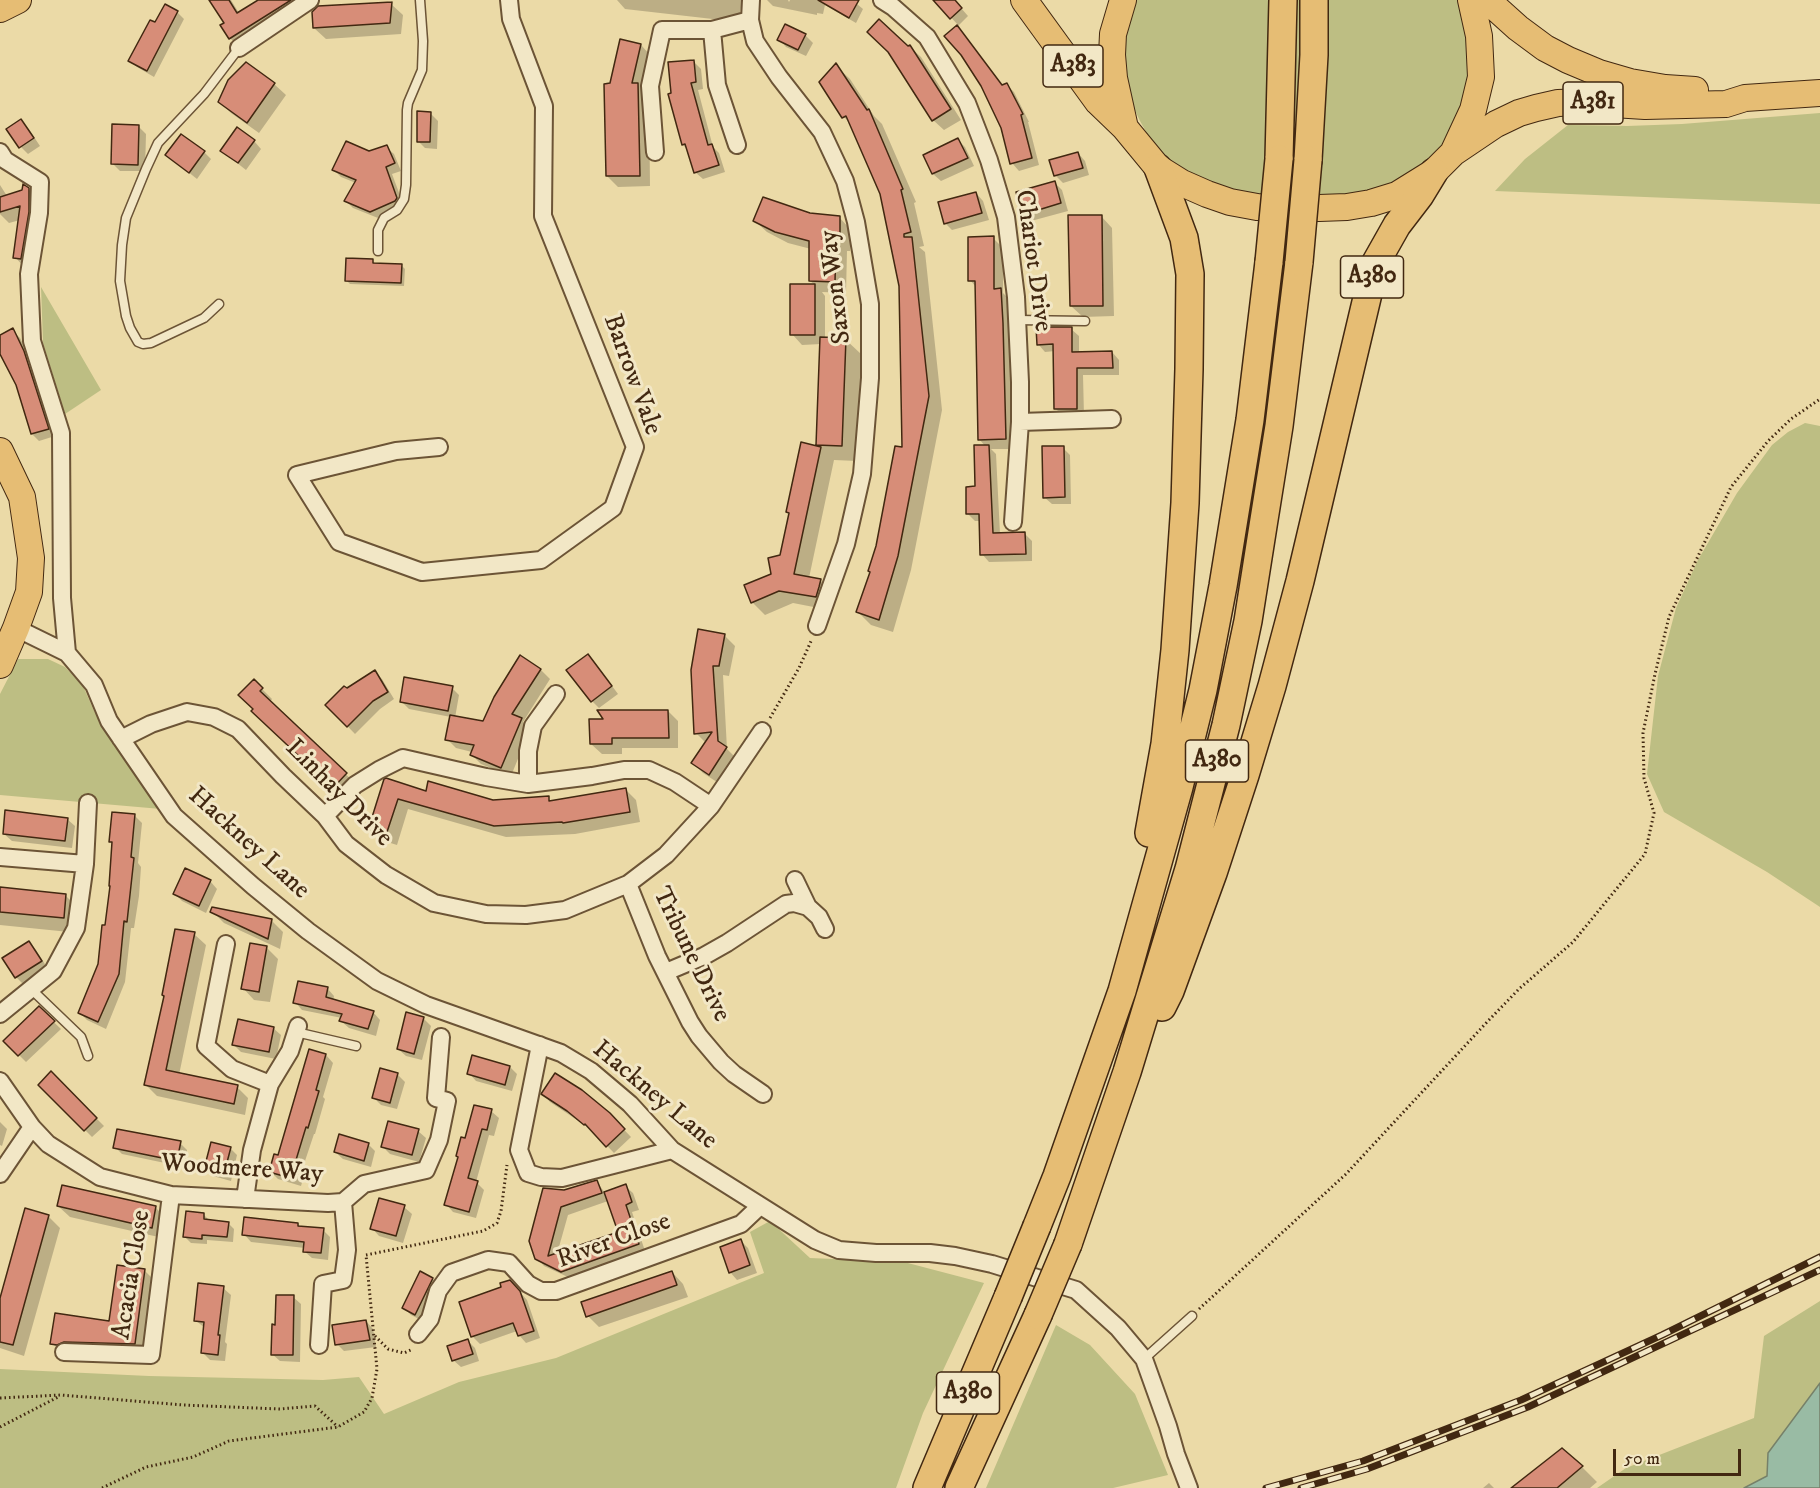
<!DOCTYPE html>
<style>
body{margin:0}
#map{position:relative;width:1820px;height:1488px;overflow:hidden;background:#ebdaa7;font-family:"IM FELL DW Pica",serif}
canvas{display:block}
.scale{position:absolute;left:1613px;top:1449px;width:128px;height:27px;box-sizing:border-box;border:3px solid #422811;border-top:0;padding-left:8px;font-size:18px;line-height:21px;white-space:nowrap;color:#422811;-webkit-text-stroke:4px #f2e7c6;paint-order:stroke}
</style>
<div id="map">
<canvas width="1820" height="1488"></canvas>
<div class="scale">50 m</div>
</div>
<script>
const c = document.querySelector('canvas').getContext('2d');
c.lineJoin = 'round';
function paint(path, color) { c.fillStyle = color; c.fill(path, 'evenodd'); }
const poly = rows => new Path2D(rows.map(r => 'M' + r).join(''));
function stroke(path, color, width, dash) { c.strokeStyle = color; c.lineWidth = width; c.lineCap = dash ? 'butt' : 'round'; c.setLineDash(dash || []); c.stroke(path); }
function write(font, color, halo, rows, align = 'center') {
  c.font = font + ' "IM FELL DW Pica",serif'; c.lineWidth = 6; c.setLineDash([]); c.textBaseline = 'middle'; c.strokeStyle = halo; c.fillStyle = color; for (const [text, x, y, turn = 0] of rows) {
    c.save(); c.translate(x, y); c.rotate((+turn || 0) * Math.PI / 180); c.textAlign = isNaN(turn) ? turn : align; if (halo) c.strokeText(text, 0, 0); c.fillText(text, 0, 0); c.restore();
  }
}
paint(poly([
 [1135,0,1457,0,1462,11,1472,62,1464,103,1449,137,1433,156,1400,181,1360,196,1258,197,1221,190,1178,167,1161,153,1150,139,1140,121,1130,100,1123,62,1127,26],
 [1820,113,1820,204,1495,191,1525,159,1568,125,1627,126,1682,124],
 [41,287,101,390,65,414,43,343],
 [1805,423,1820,426,1820,907,1767,872,1664,812,1647,774,1658,676,1676,608,1698,560,1737,493,1772,445,1788,432],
 [18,659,48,659,65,667,83,686,95,713,161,809,0,795,0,694],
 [770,1221,810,1258,904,1262,984,1283,923,1413,896,1488,0,1488,0,1369,149,1376,323,1380,359,1377,384,1414,459,1382,556,1358,764,1273,750,1232],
 [1820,1301,1820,1488,1597,1488,1626,1468,1754,1418,1764,1336],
 [1056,1325,1090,1345,1135,1394,1168,1475,1113,1488,986,1488]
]), '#bdbe83');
const water = poly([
 [1820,1383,1820,1488,1744,1488,1767,1476,1768,1453,1820,1383]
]);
paint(water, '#99bba4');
stroke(water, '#768069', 1.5);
paint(poly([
 [212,0,231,0,239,13,261,0,316,0,239,47,230,38,226,23],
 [617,0,742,0,739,22,625,9],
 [767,0,788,0,789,2,790,0,852,0,863,9,856,23,825,5,823,14,817,13,817,15,773,6],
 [935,0,954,0,968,16,957,27,1003,87,1007,85,1014,92,1029,122,1028,122,1039,165,1019,171,1012,163,1002,127,982,85,963,54,946,36,958,25],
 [391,4,403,15,401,34,326,39,314,28],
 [177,12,184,19,154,77,137,67,130,61,155,24],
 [805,35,813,43,806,56,786,47,779,39],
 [641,45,651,56,649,95,650,186,618,187,607,176,611,85],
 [910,47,921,57,961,120,944,130,933,120],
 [693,61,701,69,703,89,698,90,713,147,719,153,725,172,703,179,695,172,689,151,683,145],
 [247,64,274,84,286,95,259,133,231,113,220,102],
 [836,66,850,79,874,116,882,124,916,202,914,203,924,246,919,247,925,252,942,410,911,570,893,632,871,625,858,612,871,572,903,448,901,285,881,194,851,124,844,117],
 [430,113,438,121,437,149,425,148,418,141],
 [21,121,28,128,40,146,28,154,21,147],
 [139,127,146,134,145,171,120,171,112,163],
 [958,140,965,147,974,166,941,181,933,174,925,155],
 [254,141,261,149,246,170,222,151],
 [386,147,394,154,401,171,392,174,404,206,402,209,378,218,353,208,346,201,356,183,341,177,334,170],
 [204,152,211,159,197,179,167,155],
 [1078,153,1085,161,1089,175,1063,183,1055,175],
 [1055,183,1062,190,1068,211,1031,221,1023,214],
 [0,185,7,196,28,189,39,200,25,268,15,257,20,220,9,223,0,214],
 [976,193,983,201,989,220,952,230,945,223],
 [810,215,839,217,850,229,850,251,847,251,846,293,822,292,825,296,825,338,845,339,861,354,857,461,834,460,809,578,820,580,833,594,829,610,793,603,765,615,752,602,772,575,781,557,802,444,821,448,818,445,821,344,802,345,792,334,815,285,810,281,811,249,788,243,767,232,755,221],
 [1101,216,1112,228,1114,316,1083,317,1071,306],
 [993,238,1003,248,1003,293,1010,300,1015,449,991,449,996,454,1000,534,1025,534,1032,541,1032,561,989,562,982,554,981,521,975,521,968,514,977,488,986,447,979,439,976,287,970,280],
 [372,260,375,263,401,265,405,269,404,286,350,284,347,281],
 [1071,329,1079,336,1079,353,1112,352,1119,360,1119,375,1083,375,1084,416,1063,416,1056,409,1055,351,1045,352,1038,344],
 [12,330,20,338,31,360,55,436,39,441,32,434,18,385,0,351,0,337],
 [1063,448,1070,455,1071,504,1052,504,1044,497],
 [724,635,735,646,729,676,723,675,727,749,737,759,720,784,703,773,693,763,706,743,696,733,692,670],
 [521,657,541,670,550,679,523,722,530,729,511,776,481,764,471,754,472,752,456,748,447,739,451,717,409,709,402,702,452,688,459,695,455,718,484,723],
 [595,663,618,694,599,708,592,701],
 [375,672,382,679,394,699,380,709,355,734,327,705],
 [254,681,272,699,270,702,356,784,344,797,263,721],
 [668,711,678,721,678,748,622,748,622,754,602,754,591,744],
 [386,780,427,793,492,801,548,798,552,802,625,789,636,800,640,822,575,834,506,837,408,809,397,845,381,840,370,829],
 [135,816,142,823,138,863,141,867,139,896,134,928,131,928,125,982,106,1029,87,1020,80,1013,99,964,107,927,113,844,111,842],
 [67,819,75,826,72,848,12,841,4,834],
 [210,881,217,889,206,913,182,901,175,894],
 [0,889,66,896,81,911,79,933,0,925],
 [212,911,271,920,283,932,280,949,224,923],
 [194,934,206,945,179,1075,237,1087,248,1098,245,1115,157,1096,146,1085],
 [29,943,36,950,48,969,24,985,16,977,4,958],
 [266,947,278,959,270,1002,254,1000,243,988],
 [327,988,334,996,333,1001,373,1012,380,1020,376,1036,349,1028,341,1021,342,1018,302,1010,295,1002],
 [39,1008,61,1029,26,1062,5,1041],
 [423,1018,431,1026,422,1060,406,1056,398,1049],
 [273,1028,281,1035,276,1059,241,1052,234,1045],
 [310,1051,326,1055,333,1063,323,1097,325,1099,315,1134,314,1134,303,1167,306,1169,301,1186,278,1179,271,1172,279,1157],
 [510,1067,517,1074,512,1091,476,1081,469,1073],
 [51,1073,104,1126,92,1137,40,1085],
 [397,1074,405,1082,397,1109,381,1105,373,1097],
 [543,1094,609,1114,631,1137,614,1153,592,1130,550,1102],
 [491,1111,499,1118,494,1136,489,1135,476,1182,484,1190,476,1218,453,1212,446,1204,466,1140],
 [0,1122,7,1129,2,1146,0,1145],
 [418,1131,426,1138,419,1162,390,1154,382,1146],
 [180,1143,187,1150,184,1167,122,1154,115,1147],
 [368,1144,375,1151,371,1167,343,1159,335,1152],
 [230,1148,237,1155,231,1181,213,1176,206,1169],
 [597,1182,605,1193,625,1186,633,1193,639,1210,632,1212,645,1251,570,1278,544,1266,537,1258,564,1191],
 [608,1201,620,1233,557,1254,568,1215],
 [58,1206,155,1207,167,1219,163,1238,70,1217],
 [404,1207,412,1214,403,1243,379,1236,372,1228],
 [203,1214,209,1220,228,1223,234,1229,233,1242,207,1240,207,1244,191,1243,185,1237],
 [48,1216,60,1228,24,1356,0,1348,0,1304],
 [298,1224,301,1227,323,1230,330,1237,328,1260,312,1258,304,1251,305,1248,251,1242,244,1234],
 [741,1241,748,1248,757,1273,737,1280,730,1272],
 [144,1270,154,1280,144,1353,62,1353,52,1343,110,1323],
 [672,1272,683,1284,688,1297,599,1327,588,1316],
 [420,1273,433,1279,440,1287,423,1321,411,1315,403,1307],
 [223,1288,231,1295,225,1342,227,1344,225,1361,210,1360,202,1352,205,1328,195,1320],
 [517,1289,527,1300,540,1338,526,1343,519,1335,517,1331,480,1344,473,1337,461,1303],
 [293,1297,301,1304,300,1362,280,1361,272,1354,277,1326],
 [366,1321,373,1329,376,1347,344,1351,337,1344],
 [468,1341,475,1348,479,1361,461,1367,453,1360],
 [1582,1467,1597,1482,1590,1488,1513,1488],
 [1489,1483,1494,1488,1483,1488]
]), '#0003');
const building = poly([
 [209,0,229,0,237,13,258,0,291,0,229,39,220,25,224,23,209,0],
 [818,0,859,0,849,18,818,0],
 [933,0,955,0,962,8,950,19,933,0],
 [392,2,390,23,313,28,312,12,318,6,392,2],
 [165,4,178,11,147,71,128,61,150,20,155,22,165,4],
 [879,19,908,46,910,45,951,109,932,121,888,52,867,32,879,19],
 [785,24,806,34,798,50,777,40,785,24],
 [957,25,1002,85,1007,83,1023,114,1021,115,1032,158,1010,164,1001,128,981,86,961,55,944,36,957,25],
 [620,39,641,44,632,83,638,83,640,176,606,176,604,84,610,83,620,39],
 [694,60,696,82,691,83,708,145,712,144,719,165,694,173,685,144,682,145,668,94,671,93,668,62,694,60],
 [246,62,275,83,247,123,218,102,228,80,246,62],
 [836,63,867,110,869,109,903,189,901,190,911,232,904,234,904,237,912,237,929,396,898,556,879,620,856,612,870,572,868,571,876,546,895,446,902,447,899,286,880,194,846,116,842,118,819,82,836,63],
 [417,111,431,112,430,142,417,142,417,111],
 [21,119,34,138,19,148,6,129,21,119],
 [112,124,139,125,138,165,111,164,112,124],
 [237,127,255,140,238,163,220,151,237,127],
 [181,134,205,151,189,173,165,155,181,134],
 [958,138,968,158,932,174,923,155,958,138],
 [346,141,369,151,387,145,395,163,386,167,397,198,395,201,370,212,344,201,356,180,332,170,346,141],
 [1078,152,1083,168,1054,176,1049,160,1078,152],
 [1055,181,1061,203,1022,215,1016,192,1055,181],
 [23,184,29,188,29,212,21,259,13,258,20,206,0,212,0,197,22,190,23,184],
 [976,192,982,213,944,224,938,202,976,192],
 [763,197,810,213,840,216,840,240,836,240,835,282,809,281,809,241,775,232,753,221,763,197],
 [1068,215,1102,215,1103,306,1070,306,1068,215],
 [994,236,994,289,1001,288,1003,323,1006,439,978,440,975,281,968,281,968,237,994,236],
 [346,258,373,259,373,263,402,264,401,283,345,281,346,258],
 [790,284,815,284,815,335,790,335,790,284],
 [1036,327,1072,327,1072,352,1112,351,1113,368,1077,368,1077,409,1054,409,1053,344,1037,345,1036,327],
 [13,328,24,351,49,429,31,434,16,385,0,354,0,335,13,328],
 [820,337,846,338,842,446,816,445,820,337],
 [801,442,821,447,794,574,821,579,819,587,816,597,779,591,751,603,744,585,771,574,768,558,780,555,789,513,786,512,801,442],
 [974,445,989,445,993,533,1025,532,1026,554,980,555,979,514,966,514,966,487,975,486,974,445],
 [1042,446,1064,446,1065,497,1043,498,1042,446],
 [698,629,725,634,719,666,713,666,718,741,727,747,709,775,691,763,712,732,694,734,691,670,698,629],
 [588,654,612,686,591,702,566,670,588,654],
 [520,655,541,669,512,714,522,718,501,768,470,755,474,745,445,740,450,715,483,721,494,697,520,655],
 [375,670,388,692,373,701,347,727,325,705,344,686,347,688,375,670],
 [404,677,453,686,448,711,400,702,404,677],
 [254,679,263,688,260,691,347,773,333,788,251,711,253,709,238,695,254,679],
 [597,710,668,710,669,738,612,738,612,744,590,744,589,719,603,719,597,710],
 [386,778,426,791,428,781,493,800,549,796,549,801,626,788,630,812,563,823,562,822,494,826,398,799,386,835,368,830,384,779,386,778],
 [5,810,68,818,65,841,3,834,5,810],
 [112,812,135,814,131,857,134,858,127,922,124,921,119,974,98,1022,78,1013,98,964,102,925,105,925,110,886,109,886,112,842,109,842,112,812],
 [185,868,211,880,199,906,173,894,185,868],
 [0,887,66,894,64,918,0,912,0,887],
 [212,907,272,919,268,939,210,912,212,907],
 [175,929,195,932,166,1070,238,1085,234,1104,144,1085,164,996,162,995,175,929],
 [29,941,42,961,15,978,2,958,29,941],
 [250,943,267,946,259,992,241,989,250,943],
 [298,981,328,987,326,997,374,1011,368,1029,339,1021,342,1014,293,1003,298,981],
 [39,1006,55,1021,18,1056,3,1041,39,1006],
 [406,1012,424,1017,414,1054,397,1049,406,1012],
 [238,1019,274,1027,269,1052,232,1045,238,1019],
 [309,1049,326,1054,316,1090,319,1091,308,1128,306,1127,296,1160,299,1161,294,1179,269,1172,274,1154,278,1155,309,1049],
 [472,1055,510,1066,505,1085,467,1074,472,1055],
 [380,1068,398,1073,390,1103,372,1098,380,1068],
 [51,1071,97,1118,84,1131,38,1085,51,1071],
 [555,1073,582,1090,610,1113,625,1129,606,1147,585,1124,584,1125,567,1111,541,1094,555,1073],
 [474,1105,492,1109,487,1130,482,1129,468,1178,478,1181,469,1212,444,1205,458,1157,456,1156,461,1137,465,1138,474,1105],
 [388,1121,419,1129,412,1155,381,1147,388,1121],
 [117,1129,181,1141,177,1161,113,1148,117,1129],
 [339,1134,369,1143,364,1161,334,1152,339,1134],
 [211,1142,231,1147,224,1174,204,1169,211,1142],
 [597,1180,602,1193,561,1207,548,1256,618,1232,604,1192,626,1184,632,1202,626,1205,639,1244,561,1272,535,1259,529,1241,543,1188,564,1190,597,1180],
 [62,1185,156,1206,152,1228,57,1206,62,1185],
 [379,1198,405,1205,396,1236,370,1229,379,1198],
 [25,1208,49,1215,13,1345,0,1342,0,1298,25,1208],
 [186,1211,204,1213,204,1219,229,1222,227,1237,202,1235,202,1239,183,1237,186,1211],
 [244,1217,298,1223,298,1226,324,1228,321,1253,303,1252,304,1242,242,1235,244,1217],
 [741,1239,750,1265,729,1273,720,1247,741,1239],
 [117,1265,145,1269,135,1344,64,1342,57,1345,50,1344,55,1313,109,1321,117,1265],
 [420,1271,433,1278,415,1315,402,1308,420,1271],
 [672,1271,677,1285,586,1317,581,1302,672,1271],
 [510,1280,520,1291,534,1331,518,1336,513,1323,471,1337,459,1302,501,1287,500,1283,510,1280],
 [198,1283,224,1286,218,1335,220,1335,218,1355,201,1353,204,1322,194,1321,198,1283],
 [276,1295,294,1295,293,1355,271,1355,272,1324,275,1325,276,1295],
 [366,1320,370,1340,335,1345,332,1325,366,1320],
 [468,1339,473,1354,452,1361,447,1346,468,1339],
 [1562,1448,1583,1466,1557,1488,1511,1488,1562,1448]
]);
paint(building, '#d78d78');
stroke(building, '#422811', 1.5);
const service = poly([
 [378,251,378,230,384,218,397,210,404,199,406,185,407,110,408,103,422,70,423,41,420,0],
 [219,304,204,318,151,343,143,344,138,342,130,328,126,316,120,281,122,245,126,218,146,169,158,143,204,94,239,48],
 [1017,320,1085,321],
 [31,989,81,1037,88,1056],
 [296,1032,356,1046],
 [1144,1359,1192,1316]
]);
const minor = poly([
 [751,0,750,20,755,41,779,77,822,132,845,181,856,222,870,304,870,378,862,474,846,544,817,626],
 [882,0,893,7,927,37,967,103,989,160,1006,217,1016,297,1020,382,1020,422,1013,522],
 [712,30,717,85,737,145],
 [239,48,310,0],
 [0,152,5,160,40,182,39,213,29,274,32,341,61,433,62,598,67,653],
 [655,152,650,86,662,30,712,30,750,20],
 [1020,422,1112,419],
 [439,447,396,451,297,475,339,542,422,572,541,560,613,508,635,447,543,216,544,106,511,19,509,0],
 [16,628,67,653,94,685,109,721,174,816,253,886,308,931,377,981,426,1005,561,1053,591,1071,630,1104,672,1150,815,1240,839,1250,876,1253,930,1253,955,1256,992,1264,1076,1290,1118,1328,1144,1359,1168,1426,1176,1454,1189,1488],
 [121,739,151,724,187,712,214,717,238,729,283,776,325,816,346,844,386,875,434,903,486,914,526,915,565,910,628,884,666,855,711,806,762,731],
 [528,784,528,751,533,726,556,694],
 [325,816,355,785,379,770,403,758,486,777,528,784,592,776,624,770,649,770,675,782,711,806],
 [0,857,85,864],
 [795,880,808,907],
 [628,884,657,956,690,1022,699,1036,721,1062,734,1074,763,1094],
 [226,944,206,1046,232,1069,270,1084,290,1051,298,1026],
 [666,972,704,956,727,943,786,904,794,903,808,907,819,917,825,929],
 [0,1014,53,971,76,928,85,864,88,803],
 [540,1045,519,1150,528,1173,541,1177,562,1178,672,1150],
 [0,1081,32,1127,48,1144,100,1177,171,1195,328,1203,343,1202],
 [0,1174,32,1127],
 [245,1199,252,1150,270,1084],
 [343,1202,364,1184,426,1170,439,1140,447,1101,436,1098,441,1037],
 [418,1334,430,1319,438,1291,451,1273,488,1260,509,1263,528,1284,541,1291,556,1291,741,1224,760,1206],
 [319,1345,323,1284,343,1280,347,1250,343,1202],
 [64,1352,151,1355,171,1195]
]);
const primary = poly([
 [1024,0,1098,102,1125,128],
 [1123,0,1113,34,1112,55,1114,78,1125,128,1158,168,1182,183,1207,194,1230,202,1257,207,1319,208,1347,207,1371,203,1397,195,1434,172,1453,153,1473,110,1481,77,1479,36,1471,0],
 [1487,0,1518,28,1545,48,1568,60,1599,73,1630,82,1665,88,1695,90],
 [0,9,18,0],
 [1453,153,1496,124,1519,113,1536,108,1558,103,1581,102,1645,106,1726,104,1745,98,1820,93],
 [0,451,22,497,31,558,29,592,16,628,0,665]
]);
const trunk = poly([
 [1279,159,1283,0],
 [1308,160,1314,55,1314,0],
 [1149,833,1165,744,1175,650,1185,503,1189,369,1190,274,1184,238,1158,168],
 [1162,1007,1170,991,1213,873,1245,775,1272,686,1300,581,1375,264,1397,225,1420,195,1434,172],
 [1037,1226,1057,1176,1122,991,1179,787,1203,690,1223,586,1250,420,1269,262],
 [1068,1244,1127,1072,1189,869,1226,725,1248,621,1263,526,1279,426,1299,262],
 [927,1488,1008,1297],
 [959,1488,1038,1315]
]);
stroke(service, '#6c5436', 11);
stroke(minor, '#6c5436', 20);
stroke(primary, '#422811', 28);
stroke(trunk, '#422811', 30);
stroke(poly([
 [770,718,799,668,812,639],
 [366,1255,483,1231,497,1223,501,1211,507,1165],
 [1199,1309,1346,1174,1488,1021,1519,989,1573,942,1645,854,1654,813,1644,778,1643,733,1655,674,1669,617,1731,487,1768,441,1791,419,1820,399],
 [375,1336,388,1349,404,1353,413,1349],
 [0,1398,61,1395,183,1405,280,1409,315,1406,338,1427],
 [0,1427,60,1396],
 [102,1488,146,1467,193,1457,229,1441,338,1427,364,1412,372,1398,377,1369,366,1255]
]), '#422811', 3, [1.5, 3]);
stroke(service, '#f2e7c6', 8);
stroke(minor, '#f2e7c6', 16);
stroke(primary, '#e6bd74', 26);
stroke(trunk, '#e6bd74', 27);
const rail = poly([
 [1266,1488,1363,1461,1521,1400,1662,1335,1820,1257],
 [1301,1488,1367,1469,1528,1407,1820,1270]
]);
stroke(rail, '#422811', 7);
stroke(rail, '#f2e7c6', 4.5, [14]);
const trunkBridge = poly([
 [1269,262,1279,159],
 [1299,262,1308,160],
 [1008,1297,1037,1226],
 [1038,1315,1068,1244]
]);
stroke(trunkBridge, '#422811', 30, []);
stroke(trunkBridge, '#e6bd74', 27);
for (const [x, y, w] of [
 [1073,66,60],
 [1593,103,60],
 [1372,277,63],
 [1217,761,63],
 [968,1393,63]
]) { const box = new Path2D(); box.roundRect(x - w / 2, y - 21, w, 42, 4.5); c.fillStyle = '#f2e7c6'; c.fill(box); stroke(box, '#422811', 1.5); }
write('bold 24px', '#422811', null, [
 ["A383",1073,66],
 ["A381",1593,103],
 ["A380",1372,277],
 ["A380",1217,761],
 ["A380",968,1393]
]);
write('26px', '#422811', '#f2e7c6', [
 ["Chariot Drive",1032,261,82],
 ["Saxon Way",837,287,-97],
 ["Barrow Vale",631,375,70],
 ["Linhay Drive",338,794,45],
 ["Hackney Lane",248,844,42],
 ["Tribune Drive",690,955,64],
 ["Hackney Lane",654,1096,40],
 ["Woodmere Way",242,1170,4],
 ["River Close",614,1242,-20],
 ["Acacia Close",133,1275,-81]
]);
</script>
